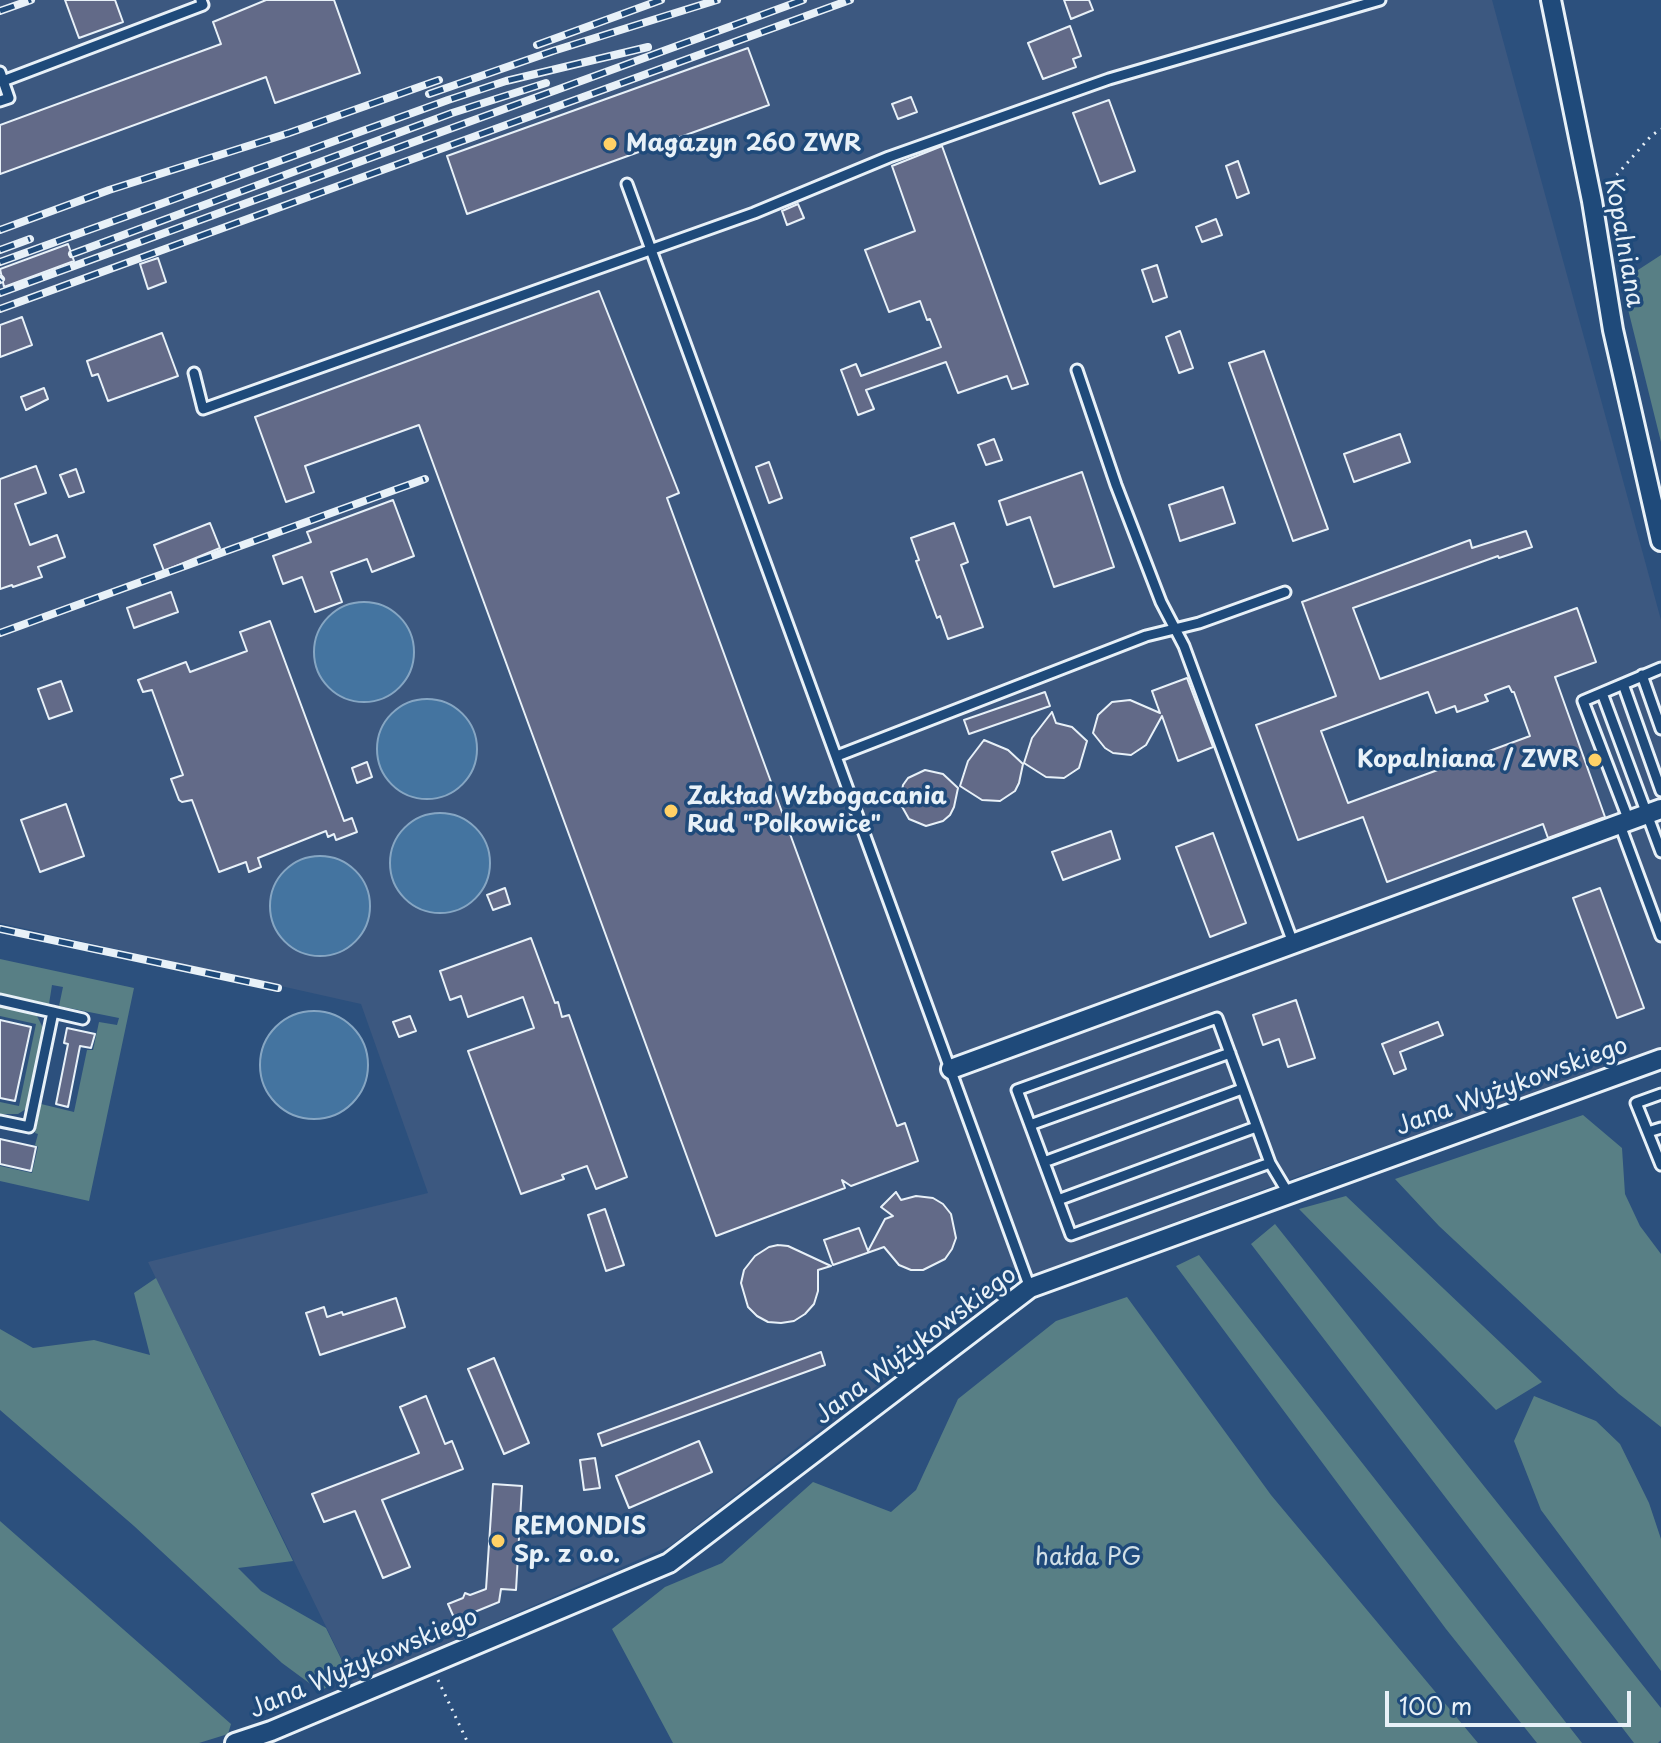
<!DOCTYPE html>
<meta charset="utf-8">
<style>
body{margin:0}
#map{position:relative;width:1661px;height:1743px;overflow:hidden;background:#2c507d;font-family:"Playpen Sans",sans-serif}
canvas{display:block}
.scale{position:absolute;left:1385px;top:1691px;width:246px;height:36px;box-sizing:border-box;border:4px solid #e8f1f8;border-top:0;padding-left:10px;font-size:24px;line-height:28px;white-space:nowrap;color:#e8f1f8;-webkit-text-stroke:6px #1f4a7a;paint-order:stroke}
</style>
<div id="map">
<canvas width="1661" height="1743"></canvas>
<div class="scale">100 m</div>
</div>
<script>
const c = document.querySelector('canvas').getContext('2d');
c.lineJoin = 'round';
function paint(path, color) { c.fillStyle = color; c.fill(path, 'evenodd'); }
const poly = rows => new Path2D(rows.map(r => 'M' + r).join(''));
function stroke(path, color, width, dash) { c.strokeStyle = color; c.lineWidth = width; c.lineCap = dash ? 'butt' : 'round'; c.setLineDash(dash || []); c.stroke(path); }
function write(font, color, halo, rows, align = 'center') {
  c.font = font + ' "Playpen Sans",sans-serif'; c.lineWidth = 7; c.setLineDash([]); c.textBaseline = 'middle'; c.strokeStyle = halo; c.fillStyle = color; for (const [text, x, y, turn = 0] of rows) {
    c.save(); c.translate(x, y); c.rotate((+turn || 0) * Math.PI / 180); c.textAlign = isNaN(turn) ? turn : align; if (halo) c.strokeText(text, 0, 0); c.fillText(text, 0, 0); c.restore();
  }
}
paint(poly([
 [0,0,1492,0,1661,620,1661,1050,1305,1174,1008,1284,670,1546,354,1684,148,1262,428,1193,361,1004,0,923]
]), '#3c5880');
paint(poly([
 [1661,255,1661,442,1621,281],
 [0,959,134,988,89,1201,0,1181,0,1166,32,1173,38,1147,35,1145,38,1134,35,1133,41,1104,74,1112,87,1050,93,1050,99,1022,117,1025,119,1018,59,1006,63,987,52,985,49,1004,0,993],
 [0,1005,36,1014,44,1030,31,1099,26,1109,18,1114,0,1114,0,1102,19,1106,36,1024,0,1016],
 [1583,1115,1622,1148,1625,1194,1640,1226,1661,1254,1661,1427,1619,1394,1439,1226,1395,1179],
 [1346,1196,1542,1382,1496,1410,1299,1209],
 [1275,1224,1661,1708,1661,1740,1658,1743,1634,1743,1251,1244],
 [1199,1255,1582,1743,1537,1743,1446,1629,1176,1266],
 [156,1278,293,1561,238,1568,261,1591,326,1628,349,1675,320,1691,282,1663,134,1526,0,1410,0,1329,33,1348,94,1340,150,1355,134,1293],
 [1127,1297,1271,1495,1478,1743,673,1743,612,1629,665,1587,722,1563,813,1482,891,1512,916,1490,958,1399,1056,1321],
 [1534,1396,1596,1421,1620,1444,1649,1503,1661,1539,1661,1671,1541,1510,1514,1441],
 [0,1521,231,1724,228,1734,199,1743,0,1743]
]), '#587f85');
const water = poly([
 '314 652a50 50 0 1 1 100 0a50 50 0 1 1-100 0Z',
 '377 749a50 50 0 1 1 100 0a50 50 0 1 1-100 0Z',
 '390 863a50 50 0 1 1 100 0a50 50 0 1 1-100 0Z',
 '270 906a50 50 0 1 1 100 0a50 50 0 1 1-100 0Z',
 '260 1065a54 54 0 1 1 108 0a54 54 0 1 1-108 0Z'
]);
paint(water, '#4474a0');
stroke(water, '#86a6c3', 2);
const building = poly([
 [65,0,115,0,123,22,79,38,65,0],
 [266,0,334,0,360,73,275,103,266,77,0,174,0,125,221,44,213,22,266,0],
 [1064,0,1089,0,1093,10,1071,19,1064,0],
 [1070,26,1081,56,1073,59,1076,67,1043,79,1028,43,1070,26],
 [748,48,769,105,467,214,447,156,748,48],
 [911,97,917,112,898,119,892,104,911,97],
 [1109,100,1135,171,1100,184,1073,113,1109,100],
 [942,146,1028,384,1012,389,1007,376,958,393,946,362,866,390,874,409,858,415,841,370,856,364,861,376,941,347,930,319,927,320,920,301,889,312,865,250,915,231,892,166,942,146],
 [1238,161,1249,193,1237,198,1226,166,1238,161],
 [798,204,804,218,787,225,782,211,798,204],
 [1216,219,1222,235,1202,242,1196,227,1216,219],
 [68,244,74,261,4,287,0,269,68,244],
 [158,258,166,282,148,289,140,264,158,258],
 [1157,265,1167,297,1153,302,1142,270,1157,265],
 [599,291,679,493,667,498,897,1126,905,1123,918,1161,851,1186,842,1180,845,1188,716,1236,419,425,305,466,314,492,286,502,255,417,599,291],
 [22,317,32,345,0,357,0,325,22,317],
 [1180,331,1193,368,1179,373,1166,337,1180,331],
 [162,333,178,376,108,401,98,374,92,376,87,361,162,333],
 [1264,351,1328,529,1293,541,1229,363,1264,351],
 [44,388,48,399,26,410,21,397,44,388],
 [1400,434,1410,462,1354,482,1344,454,1400,434],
 [994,439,1002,460,986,465,978,445,994,439],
 [769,462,782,498,769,503,756,467,769,462],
 [36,466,46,493,15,504,30,545,57,535,65,557,38,567,42,577,13,587,12,585,0,589,0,479,36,466],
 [76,469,84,492,69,497,60,475,76,469],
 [1082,472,1114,567,1054,587,1030,517,1007,525,999,501,1082,472],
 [1223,487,1235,523,1180,541,1169,505,1223,487],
 [393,500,414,556,372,572,367,559,331,572,342,602,315,612,302,577,283,584,273,556,311,542,307,532,393,500],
 [210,523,220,548,164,571,154,545,210,523],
 [954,523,968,562,961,565,983,627,948,639,940,616,937,618,916,561,919,560,911,538,954,523],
 [1526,531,1532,547,1499,558,1498,556,1353,608,1380,679,1577,608,1596,662,1555,677,1605,817,1548,838,1543,824,1387,882,1363,817,1298,840,1256,725,1336,696,1302,602,1470,540,1472,548,1526,531],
 [1509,686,1512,692,1514,692,1530,736,1348,803,1321,731,1428,692,1436,713,1455,706,1457,712,1488,701,1485,695,1509,686],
 [171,592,178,612,134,628,127,608,171,592],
 [270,621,344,821,352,818,357,832,336,840,334,834,328,837,326,831,258,858,261,867,249,872,246,862,219,872,192,800,182,802,179,800,171,779,183,775,152,690,143,692,138,680,186,662,190,672,247,651,240,632,270,621],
 [1187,678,1213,747,1178,761,1162,716,1146,745,1131,755,1113,753,1105,748,1093,733,1098,715,1112,702,1130,700,1160,713,1152,691,1187,678],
 [61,681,72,711,49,719,38,689,61,681],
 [1045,692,1050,706,969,734,964,720,1045,692],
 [1052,712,1056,723,1072,727,1087,741,1079,768,1064,778,1046,777,1024,763,1032,738,1052,712],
 [984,740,1008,750,1023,764,1019,783,1015,791,1000,801,982,800,960,786,968,761,984,740],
 [367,762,372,777,357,783,352,768,367,762],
 [925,770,943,774,958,788,954,807,950,815,943,821,926,826,909,819,900,803,903,785,908,778,925,770],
 [66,804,84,856,40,872,21,820,66,804],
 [1111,831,1120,859,1063,880,1052,852,1111,831],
 [1213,833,1246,923,1210,937,1176,847,1213,833],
 [505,888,510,904,493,910,487,895,505,888],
 [1600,888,1644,1008,1617,1018,1573,898,1600,888],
 [531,938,555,1003,558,1002,562,1017,569,1015,627,1177,596,1189,587,1166,562,1175,564,1179,521,1194,468,1051,534,1028,523,997,468,1017,461,996,450,1000,440,971,531,938],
 [1296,1000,1315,1058,1288,1067,1279,1039,1263,1045,1253,1015,1296,1000],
 [410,1016,416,1031,399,1037,393,1022,410,1016],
 [0,1020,31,1027,15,1101,0,1098,0,1020],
 [1438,1022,1443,1035,1400,1052,1406,1069,1394,1074,1382,1044,1438,1022],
 [67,1028,95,1034,91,1048,80,1046,68,1107,56,1104,68,1044,64,1043,67,1028],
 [0,1139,36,1147,31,1171,0,1164,0,1139],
 [896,1192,901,1200,916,1196,933,1198,943,1204,951,1214,956,1238,952,1249,945,1259,923,1270,911,1270,899,1265,884,1247,833,1265,824,1240,859,1228,868,1251,885,1219,893,1216,881,1207,896,1192],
 [605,1209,624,1265,606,1271,588,1215,605,1209],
 [778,1245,788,1246,831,1266,818,1270,818,1291,814,1304,805,1314,794,1321,781,1323,768,1322,757,1316,748,1307,741,1283,744,1270,755,1256,769,1247,778,1245],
 [396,1298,405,1327,320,1355,306,1313,324,1307,327,1317,342,1312,343,1315,396,1298],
 [821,1352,825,1365,602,1446,598,1434,821,1352],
 [494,1358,529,1443,504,1454,468,1369,494,1358],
 [426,1396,445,1444,452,1441,463,1469,382,1500,410,1567,383,1578,355,1511,324,1522,312,1494,419,1453,400,1407,426,1396],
 [699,1441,712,1472,629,1508,616,1476,699,1441],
 [595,1458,600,1488,584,1490,580,1460,595,1458],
 [493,1484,522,1486,516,1590,501,1589,499,1602,455,1620,448,1604,463,1598,465,1593,470,1595,486,1589,493,1484]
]);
paint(building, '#626a88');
stroke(building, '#e8f1f8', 2);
const lane = poly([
 [0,72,9,98,0,101],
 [3,81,203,5,201,0],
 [627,184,1030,1288],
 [1077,370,1116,485,1161,602,1184,646,1293,943],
 [194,373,203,409,754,213,889,157,1109,79,1380,0],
 [1642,675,1661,729],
 [1623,684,1661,791],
 [1602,693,1661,852],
 [837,756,1146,636,1199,623,1285,592],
 [1629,821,1583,701,1661,668],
 [1620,825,1661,936],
 [0,1000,83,1019],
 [1661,1094,1636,1103,1661,1165],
 [0,1121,29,1127,53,1012],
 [1030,1125,1230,1053],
 [1648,1132,1661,1128],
 [1044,1162,1242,1089],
 [1270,1163,1071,1235,1017,1090,1217,1018,1270,1163,1288,1193],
 [1058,1200,1256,1127]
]);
const street = poly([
 [1551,0,1592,201,1613,330,1661,541],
 [951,1069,1661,809],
 [235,1743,271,1731,669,1563,1030,1288,1661,1059]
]);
stroke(lane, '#e8f1f8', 15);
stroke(street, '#e8f1f8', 24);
stroke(poly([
 [1606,187,1651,136,1661,129],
 [438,1680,468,1743]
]), '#e8f1f8', 3, [2, 6]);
stroke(lane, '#1f4a7a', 9);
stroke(street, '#1f4a7a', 18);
const rail = poly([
 [0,11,31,0],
 [537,45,661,0],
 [429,94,553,51,717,0],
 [0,230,109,190,289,133,439,80],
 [0,250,30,239],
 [72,254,452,113,546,83],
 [0,262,448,100,506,81,648,47],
 [0,280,1,279],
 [0,293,803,0],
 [0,309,850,0],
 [0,633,425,479],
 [0,929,278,988]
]);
stroke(rail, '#e8f1f8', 8);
stroke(rail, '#1f4a7a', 5, [15]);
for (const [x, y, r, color] of [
 [610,144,8,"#ffd166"],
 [1595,760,8,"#ffd166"],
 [671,811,8,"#ffd166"],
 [498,1541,8,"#ffd166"]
]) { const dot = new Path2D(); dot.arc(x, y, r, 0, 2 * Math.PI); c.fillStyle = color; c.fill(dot); stroke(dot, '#1f4a7a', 3); }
write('bold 24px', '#e8f1f8', '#1f4a7a', [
 ["Magazyn 260 ZWR",626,144],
 ["Kopalniana / ZWR",1579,760,"right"],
 ["Zakład Wzbogacania",687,797],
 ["Rud \"Polkowice\"",687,825],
 ["REMONDIS",514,1527],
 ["Sp. z o.o.",514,1555]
], 'left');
write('24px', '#e8f1f8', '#1f4a7a', [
 ["Kopalniana",1623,243,80],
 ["Jana Wyżykowskiego",1512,1087,-20],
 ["Jana Wyżykowskiego",916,1346,-37],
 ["Jana Wyżykowskiego",364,1664,-23]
]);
write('24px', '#d2e0e7', '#1f4a7a', [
 ["hałda PG",1088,1558]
]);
</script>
